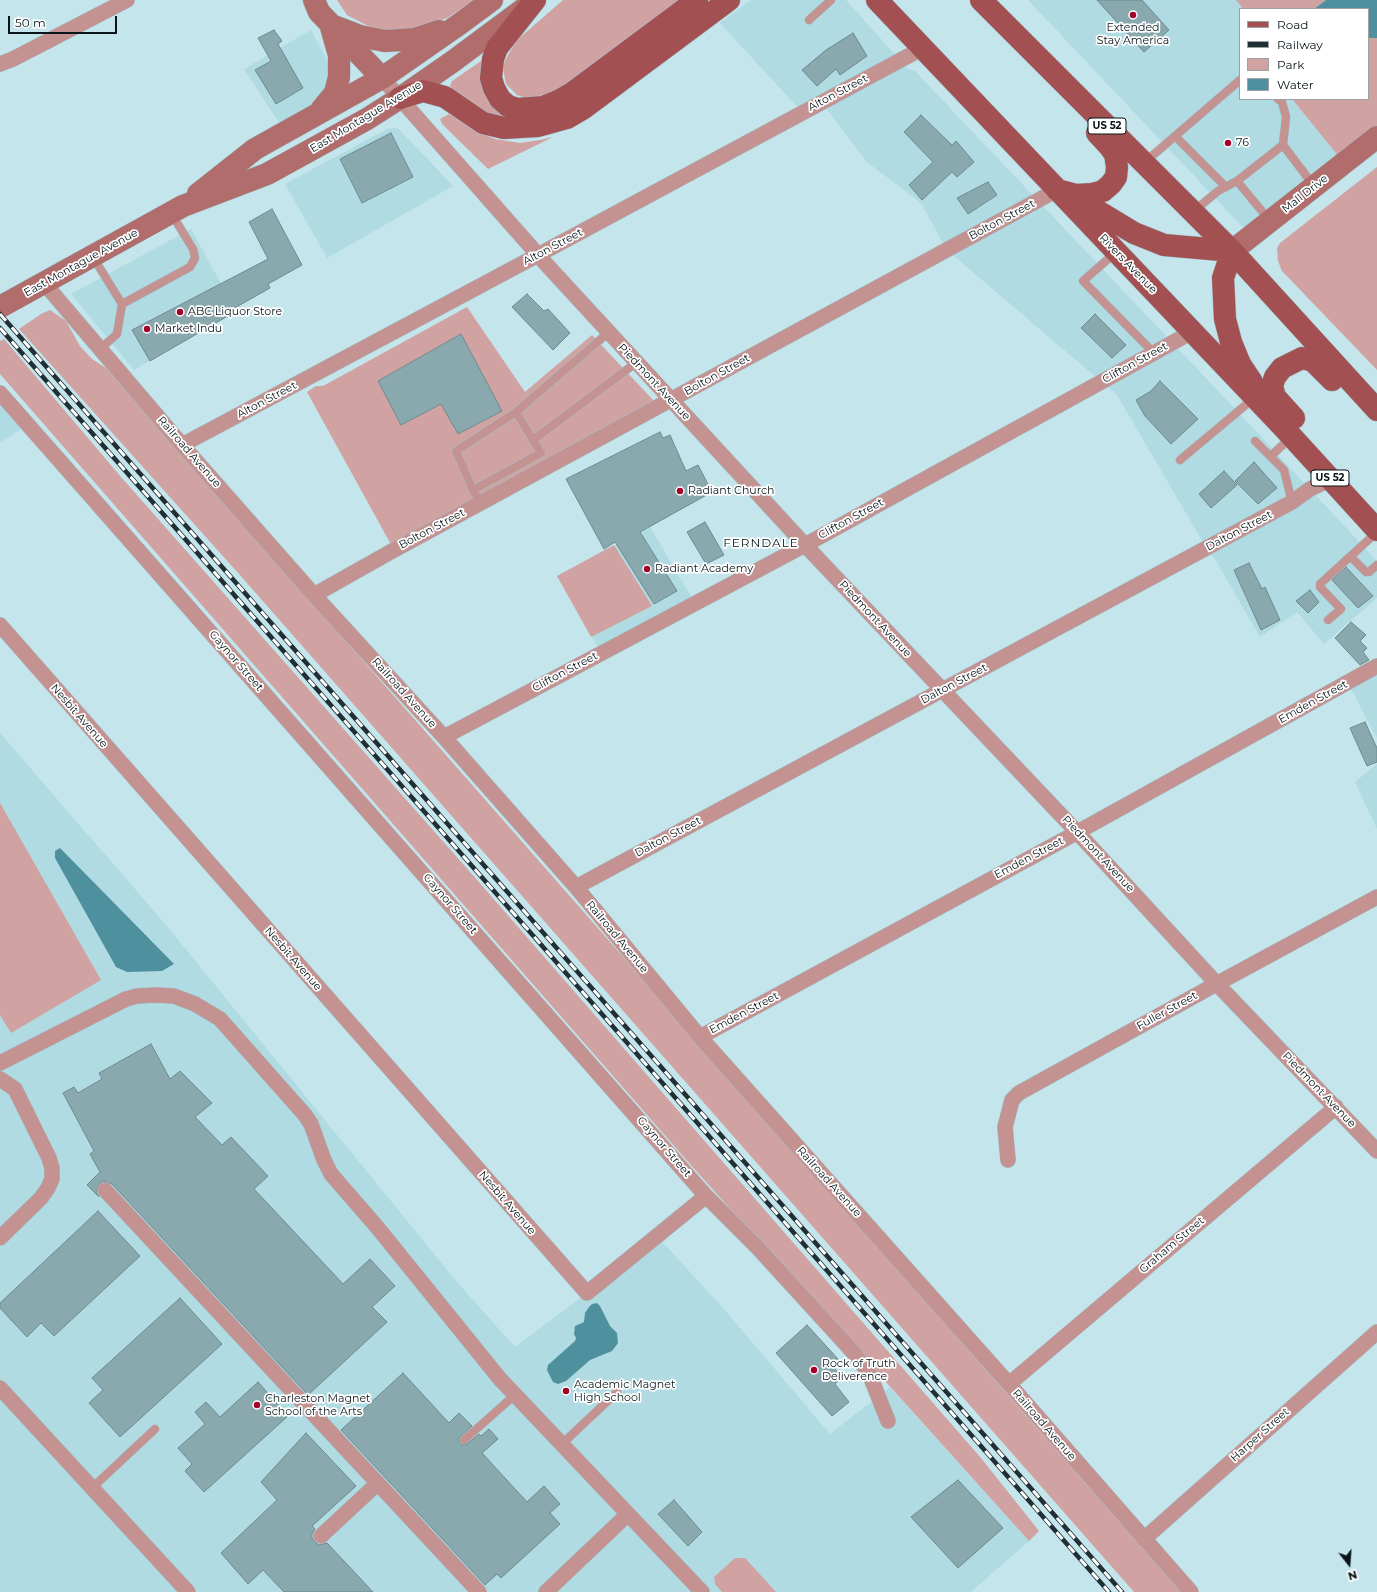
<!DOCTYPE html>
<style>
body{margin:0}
#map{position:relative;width:1377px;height:1592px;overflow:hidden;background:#c4e5ec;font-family:Montserrat,sans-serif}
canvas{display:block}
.legend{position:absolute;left:1239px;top:8px;width:130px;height:92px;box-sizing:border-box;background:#fff;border:1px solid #9da1a3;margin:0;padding:5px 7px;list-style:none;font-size:12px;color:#091518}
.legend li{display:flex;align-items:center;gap:8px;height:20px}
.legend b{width:20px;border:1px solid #9da1a3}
.north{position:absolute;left:1329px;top:1544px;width:40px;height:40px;-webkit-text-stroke:3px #fff;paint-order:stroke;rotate:163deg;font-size:11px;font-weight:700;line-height:16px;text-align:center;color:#091518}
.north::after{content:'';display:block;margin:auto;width:14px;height:18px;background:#091518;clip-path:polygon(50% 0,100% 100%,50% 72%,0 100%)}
.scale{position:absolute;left:8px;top:16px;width:109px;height:18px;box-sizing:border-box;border:2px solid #091518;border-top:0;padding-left:5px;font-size:12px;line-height:14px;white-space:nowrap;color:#091518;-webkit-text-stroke:3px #fff;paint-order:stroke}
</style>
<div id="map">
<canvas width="1377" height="1592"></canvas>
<ul class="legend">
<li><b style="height:5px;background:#a35052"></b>Road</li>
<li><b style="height:5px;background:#202f33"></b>Railway</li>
<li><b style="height:11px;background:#d0a3a2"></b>Park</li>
<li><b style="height:11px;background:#4e909d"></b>Water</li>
</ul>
<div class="north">N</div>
<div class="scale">50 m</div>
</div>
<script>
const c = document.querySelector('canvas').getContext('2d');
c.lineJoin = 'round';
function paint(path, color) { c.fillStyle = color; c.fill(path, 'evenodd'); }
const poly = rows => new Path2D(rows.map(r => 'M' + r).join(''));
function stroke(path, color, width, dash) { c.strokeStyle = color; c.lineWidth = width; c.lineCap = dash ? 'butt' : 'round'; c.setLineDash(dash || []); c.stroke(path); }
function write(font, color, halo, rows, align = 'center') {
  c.font = font + ' Montserrat,sans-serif'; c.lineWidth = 3.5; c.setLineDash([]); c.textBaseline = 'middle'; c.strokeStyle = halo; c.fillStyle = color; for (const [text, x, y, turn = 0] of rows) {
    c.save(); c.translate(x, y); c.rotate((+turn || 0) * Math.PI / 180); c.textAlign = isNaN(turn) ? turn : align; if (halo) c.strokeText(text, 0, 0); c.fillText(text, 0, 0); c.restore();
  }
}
paint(poly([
 [751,0,846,0,908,69,915,71,1238,412,1377,561,1377,598,1324,644,1297,612,1260,637,1216,561,1207,549,1117,395,947,250,921,203,867,162,821,102,802,112,720,23],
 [1028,0,1236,0,1243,9,1240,9,1240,99,1292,99,1344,163,1251,236],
 [311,30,327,60,328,66,327,84,323,93,314,105,280,124,244,69],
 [394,128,399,129,453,186,327,258,285,184,387,129],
 [191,229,236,311,134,370,71,294],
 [0,393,28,425,0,443],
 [650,527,695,603,601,653,557,576],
 [1377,666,1377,738,1348,683],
 [0,733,166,925,457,1282,515,1347,587,1293,657,1236,723,1308,830,1434,890,1387,1029,1541,971,1592,0,1592],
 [1377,764,1377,829,1355,782]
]), '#b0dbe3');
paint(poly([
 [337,0,475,0,447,18,420,28,391,32,372,28,347,15],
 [563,0,680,0,563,86,551,93,539,96,526,98,517,95,506,84,503,68,505,61,516,41],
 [1236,0,1326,0,1314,9,1243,9],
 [1368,38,1377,38,1377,137,1344,163,1292,99,1368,99],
 [484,59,482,84,545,117,497,118,468,103,450,86,452,81],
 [449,114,461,121,475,131,495,139,520,143,540,140,553,137,488,169,442,124,440,119],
 [1377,167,1377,370,1282,271,1278,261,1277,248,1280,243],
 [467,307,525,392,592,335,654,401,394,550,307,392,316,386,323,386],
 [50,310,66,321,80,346,92,359,106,368,1181,1592,1134,1592,239,574,19,329,41,314],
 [4,339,121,477,478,881,981,1458,1039,1531,1029,1541,689,1163,0,374,0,341],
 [614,545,652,606,591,637,557,576],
 [0,803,101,980,11,1033,0,1015],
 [735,1558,745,1558,776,1592,722,1592,715,1584,714,1577]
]), '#d0a3a2');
paint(poly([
 [1326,0,1377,0,1377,38,1368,38,1368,9,1314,9],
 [60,848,174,964,162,971,127,972,116,967,55,858,55,851],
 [597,1303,600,1306,610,1326,617,1333,618,1343,612,1351,590,1360,566,1381,558,1384,553,1382,547,1370,548,1365,575,1341,576,1338,574,1334,575,1326,584,1322,585,1313,589,1307,592,1304]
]), '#4e909d');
const building = poly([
 [1097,0,1142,0,1169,30,1144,52,1097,0],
 [274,30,282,41,278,44,303,88,276,104,255,70,271,61,258,38,274,30],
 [853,33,867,56,840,75,836,69,817,86,802,70,826,50,853,33],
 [921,115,952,145,956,141,974,162,957,177,952,172,922,200,909,185,933,162,904,132,921,115],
 [391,133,413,177,362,203,340,159,391,133],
 [988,182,997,195,968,214,957,198,988,182],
 [272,209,302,265,268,284,270,288,231,310,233,313,150,361,132,330,268,259,249,222,272,209],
 [527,294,544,311,548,309,570,333,553,350,512,307,527,294],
 [1095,314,1126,345,1112,358,1081,328,1095,314],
 [461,334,502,411,458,434,441,404,401,425,378,381,461,334],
 [1160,381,1198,419,1171,444,1145,416,1136,400,1151,391,1160,381],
 [660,432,663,438,670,435,686,471,698,465,712,492,640,532,677,591,654,604,615,542,604,549,566,479,660,432],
 [1254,462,1277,488,1258,504,1235,481,1254,462],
 [1224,471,1237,485,1211,508,1199,494,1224,471],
 [705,522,724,555,706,564,687,532,705,522],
 [1249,563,1262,589,1265,587,1280,620,1261,630,1234,570,1249,563],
 [1346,567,1373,596,1358,608,1332,580,1346,567],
 [1310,590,1319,602,1308,613,1296,601,1310,590],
 [1351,622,1366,635,1360,641,1367,648,1363,652,1369,660,1360,665,1335,638,1351,622],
 [1365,722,1377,748,1377,762,1367,766,1350,728,1365,722],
 [151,1044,170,1079,180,1071,212,1103,195,1117,222,1145,231,1137,268,1176,254,1189,343,1284,370,1259,395,1286,372,1307,387,1322,308,1395,112,1184,103,1181,99,1184,96,1192,99,1197,87,1185,100,1172,90,1154,94,1151,63,1093,74,1087,78,1093,102,1079,99,1073,151,1044],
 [98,1211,140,1256,54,1336,41,1323,27,1337,0,1308,0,1303,98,1211],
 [180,1298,222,1344,120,1437,89,1403,103,1390,92,1378,180,1298],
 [807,1325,838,1359,831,1364,842,1377,835,1384,849,1402,832,1416,776,1353,807,1325],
 [403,1373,449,1423,459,1413,472,1426,459,1438,459,1441,462,1445,467,1444,479,1434,481,1436,489,1429,498,1439,482,1453,527,1502,544,1486,560,1504,550,1513,560,1524,501,1578,497,1574,485,1585,341,1430,403,1373],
 [258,1382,288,1416,204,1492,185,1471,192,1464,178,1448,205,1424,195,1412,206,1402,220,1417,258,1382],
 [306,1433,356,1486,312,1526,315,1529,312,1534,312,1538,315,1542,319,1545,327,1543,373,1592,284,1592,263,1570,248,1584,221,1553,277,1500,261,1482,306,1433],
 [958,1480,1003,1528,958,1568,911,1517,958,1480],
 [674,1500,702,1532,688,1546,658,1514,674,1500]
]);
paint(building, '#89a9af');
stroke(building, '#6c8b91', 1);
const lane = poly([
 [809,20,831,0],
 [1278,99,1282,102,1286,117,1283,145,1314,186],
 [1175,136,1226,187],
 [1145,162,1240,80],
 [1194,211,1218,191,1237,181],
 [1270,221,1237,181,1283,145],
 [1116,252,1083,281,1154,353],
 [93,257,122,304,117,334,100,349],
 [122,304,190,267,195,258,193,249,171,213],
 [533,440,637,362],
 [1255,441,1284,470,1292,502],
 [1271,456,1290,438],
 [1180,460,1254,398],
 [473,490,456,451,516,412],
 [481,504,473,490,541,453,516,412,609,332],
 [1351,557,1366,572,1369,572,1377,565],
 [1328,620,1341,609,1320,587,1320,584,1377,532],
 [464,1440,516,1394],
 [562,1444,617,1392],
 [92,1488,155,1429]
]);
const street = poly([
 [0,64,13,59,127,0],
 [382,78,546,264,805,545,1077,832,1217,984,1377,1151],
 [44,283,182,445,314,595,444,737,576,887,700,1037,1009,1384,1191,1592],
 [0,393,706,1196,758,1248,853,1352,869,1373,888,1421],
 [182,445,538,255,923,48],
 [314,595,394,550,1057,190],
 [0,625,587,1293,706,1196],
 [444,737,805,545,1192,332],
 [576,887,1292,502,1310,489,1331,479],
 [700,1037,1065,839,1377,666],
 [0,1063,126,999,137,996,156,995,174,996,195,1004,220,1019,305,1115,311,1124,324,1160,331,1174,377,1227,500,1379,628,1514],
 [0,1079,15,1089,49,1158,52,1168,52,1179,48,1188,41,1198,0,1238],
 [1008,1160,1005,1127,1012,1100,1019,1093,1209,988,1377,897],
 [105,1190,479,1592],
 [1009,1384,1336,1107],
 [0,1388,188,1592],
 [321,1536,378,1483],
 [1144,1539,1377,1332],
 [546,1592,628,1514,702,1592]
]);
const secondary = poly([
 [314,0,319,12,382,78],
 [331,25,360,36,385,41,415,39,439,31],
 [321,110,335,93,339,77,339,55,331,27],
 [198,194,255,149,382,78,461,23,492,0],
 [1232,251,1377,137],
 [0,307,183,206,267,174,367,119,400,98,452,62,522,10]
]);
const primary = poly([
 [535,0,497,48,493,59,491,78,494,88,500,99,508,106,517,109,543,107,558,101,572,93,697,0],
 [877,0,1283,427,1377,530],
 [981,0,1232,251,1377,410],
 [400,98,423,91,445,97,483,123,504,128,538,126,567,118,584,108,729,0],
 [1057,190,1076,195,1092,194,1103,191,1111,184,1116,177,1117,167,1115,154,1110,147,1097,133],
 [1071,197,1096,210,1134,233,1164,245,1232,251],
 [1232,251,1223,278,1225,319,1231,342,1240,364,1252,382],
 [1294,418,1275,397,1272,386,1275,377,1282,368,1302,358,1313,361,1332,380]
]);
stroke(lane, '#a2c0c6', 9);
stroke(street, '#a2c0c6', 16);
stroke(secondary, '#a2c0c6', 23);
stroke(primary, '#a2c0c6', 23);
stroke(lane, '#c39291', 8);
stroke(street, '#c39291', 15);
stroke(secondary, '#b16c6c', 22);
stroke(primary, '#a35052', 22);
const rail = poly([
 [0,314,1122,1592],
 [0,328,1109,1592]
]);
stroke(rail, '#202f33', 4.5);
stroke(rail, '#fff', 3, [9]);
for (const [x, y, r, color] of [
 [1133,15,4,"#a20229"],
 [1228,143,4,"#a20229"],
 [180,312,4,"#a20229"],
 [147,329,4,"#a20229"],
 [680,491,4,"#a20229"],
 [647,569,4,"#a20229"],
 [814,1370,4,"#a20229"],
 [566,1391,4,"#a20229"],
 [257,1405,4,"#a20229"]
]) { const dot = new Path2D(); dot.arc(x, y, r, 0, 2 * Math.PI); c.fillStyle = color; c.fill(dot); stroke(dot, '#fff', 1.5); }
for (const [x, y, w] of [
 [1107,126,38],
 [1330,478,38]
]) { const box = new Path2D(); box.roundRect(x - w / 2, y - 8, w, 16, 3); c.fillStyle = '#fff'; c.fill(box); stroke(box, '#091518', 1); }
write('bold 10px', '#091518', null, [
 ["US 52",1107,126],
 ["US 52",1330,478]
]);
write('11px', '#091518', '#fff', [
 ["Extended",1133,28,"center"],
 ["Stay America",1133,41,"center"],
 ["76",1236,143],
 ["ABC Liquor Store",188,312],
 ["Market Indu",155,329],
 ["Radiant Church",688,491],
 ["Radiant Academy",655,569],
 ["Rock of Truth",822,1364],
 ["Deliverence",822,1377],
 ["Academic Magnet",574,1385],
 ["High School",574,1398],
 ["Charleston Magnet",265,1399],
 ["School of the Arts",265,1412]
], 'left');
write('11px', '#091518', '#fff', [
 ["Alton Street",838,93,-28],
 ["East Montague Avenue",366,117,-31],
 ["Mall Drive",1305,194,-38],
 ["Bolton Street",1002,220,-28],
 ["Alton Street",553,247,-28],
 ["East Montague Avenue",81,263,-29],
 ["Rivers Avenue",1128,264,46],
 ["Clifton Street",1135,363,-29],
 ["Bolton Street",717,375,-29],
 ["Piedmont Avenue",654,382,47],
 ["Alton Street",267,400,-28],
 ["Railroad Avenue",189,452,49],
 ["Clifton Street",851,519,-29],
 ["Bolton Street",432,529,-28],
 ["Dalton Street",1239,531,-28],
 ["Piedmont Avenue",875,619,47],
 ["Gaynor Street",236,661,49],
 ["Clifton Street",565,672,-28],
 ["Dalton Street",954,684,-28],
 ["Railroad Avenue",404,693,48],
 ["Emden Street",1313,702,-29],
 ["Nesbit Avenue",79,716,49],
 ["Dalton Street",668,837,-28],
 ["Piedmont Avenue",1098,854,47],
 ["Emden Street",1029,858,-28],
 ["Gaynor Street",450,904,49],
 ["Railroad Avenue",617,937,50],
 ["Nesbit Avenue",293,959,49],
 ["Fuller Street",1167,1011,-29],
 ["Emden Street",744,1013,-28],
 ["Piedmont Avenue",1319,1090,46],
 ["Gaynor Street",664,1147,49],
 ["Railroad Avenue",829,1182,48],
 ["Nesbit Avenue",507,1203,49],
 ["Graham Street",1172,1245,-40],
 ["Railroad Avenue",1044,1425,49],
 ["Harper Street",1260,1435,-42]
]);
c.letterSpacing = '1px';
write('12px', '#091518', '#fff', [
 ["FERNDALE",761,543]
]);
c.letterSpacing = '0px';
</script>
